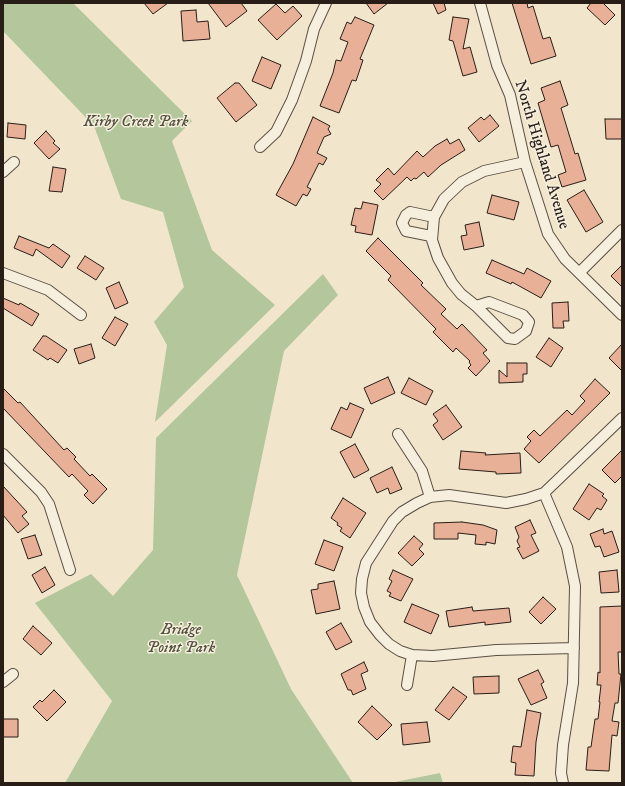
<!DOCTYPE html>
<style>
body{margin:0}
#map{position:relative;width:625px;height:786px;overflow:hidden;background:#f1e6cb;font-family:"IM FELL DW Pica",serif}
canvas{display:block}
.frame{position:absolute;inset:0;border:4px solid #281d17;pointer-events:none}
</style>
<div id="map">
<canvas width="625" height="786"></canvas>
<div class="frame"></div>
</div>
<script>
const c = document.querySelector('canvas').getContext('2d');
c.lineJoin = 'round';
function paint(path, color) { c.fillStyle = color; c.fill(path, 'evenodd'); }
const poly = rows => new Path2D(rows.map(r => 'M' + r).join(''));
function stroke(path, color, width, dash) { c.strokeStyle = color; c.lineWidth = width; c.lineCap = dash ? 'butt' : 'round'; c.setLineDash(dash || []); c.stroke(path); }
function write(font, color, halo, rows, align = 'center') {
  c.font = font + ' "IM FELL DW Pica",serif'; c.lineWidth = 3; c.setLineDash([]); c.textBaseline = 'middle'; c.strokeStyle = halo; c.fillStyle = color; for (const [text, x, y, turn = 0] of rows) {
    c.save(); c.translate(x, y); c.rotate((+turn || 0) * Math.PI / 180); c.textAlign = isNaN(turn) ? turn : align; if (halo) c.strokeText(text, 0, 0); c.fillText(text, 0, 0); c.restore();
  }
}
paint(poly([
 [3,3,73,3,192,121,172,141,212,250,275,305,155,422,167,345,154,322,184,287,163,212,121,199,94,126,3,31],
 [323,274,338,295,284,351,237,575,291,689,353,783,65,783,112,701,35,603,91,574,113,596,153,550,156,438],
 [440,773,443,783,390,783]
]), '#b3c69c');
const building = poly([
 [144,3,168,3,153,14,144,3],
 [208,3,241,3,247,11,226,27,208,3],
 [366,3,388,3,374,14,366,3],
 [433,3,444,3,446,10,438,14,433,3],
 [512,3,527,3,528,8,533,6,543,39,550,37,556,56,531,64,512,3],
 [591,3,603,3,615,15,605,25,587,8,591,3],
 [276,4,285,13,293,6,302,16,277,40,258,20,276,4],
 [196,10,197,22,208,21,210,39,183,41,181,11,196,10],
 [355,17,374,25,360,59,363,60,356,81,352,80,339,113,320,106,333,73,336,60,341,61,348,42,340,39,347,22,351,24,355,17],
 [453,17,469,19,463,49,470,47,477,72,463,76,453,41,449,40,453,17],
 [262,57,281,65,271,89,252,81,262,57],
 [560,81,568,105,561,108,575,154,578,153,586,180,562,187,558,175,566,172,558,145,551,147,538,103,545,100,541,88,560,81],
 [235,83,239,83,257,105,236,122,217,98,235,83],
 [490,115,499,126,479,142,468,128,481,117,484,120,490,115],
 [313,117,330,126,328,129,331,134,324,137,317,153,327,158,323,165,319,163,307,187,311,189,307,196,303,194,296,206,276,195,293,164,313,117],
 [605,119,622,119,622,139,606,139,605,119],
 [8,123,26,125,25,139,7,137,8,123],
 [46,131,55,141,53,143,60,149,49,159,34,143,46,131],
 [447,139,450,144,459,139,465,150,441,165,428,177,424,172,416,179,414,178,411,181,407,177,383,200,374,191,381,184,376,180,388,168,394,175,417,151,423,157,435,146,447,139],
 [53,167,66,169,62,192,49,191,53,167],
 [584,190,603,222,586,232,567,200,584,190],
 [492,195,519,202,514,220,487,213,492,195],
 [363,202,378,205,372,235,355,232,356,226,351,225,355,208,361,209,363,202],
 [479,222,484,246,464,250,461,236,467,235,465,225,479,222],
 [19,236,49,248,53,244,70,256,62,268,36,249,33,256,14,248,19,236],
 [378,238,423,283,421,285,446,309,441,314,457,329,462,324,487,350,483,353,490,361,476,376,468,368,471,365,469,362,470,361,456,348,453,352,433,332,436,329,388,280,391,276,366,251,378,238],
 [85,256,104,268,96,280,77,268,85,256],
 [492,260,524,274,527,268,551,281,541,298,512,282,511,284,486,273,492,260],
 [622,265,622,287,611,276,622,265],
 [119,282,128,303,115,309,106,288,119,282],
 [3,298,19,305,20,303,39,314,32,326,3,308,3,298],
 [568,302,569,321,563,321,564,328,553,328,552,303,568,302],
 [115,317,128,324,115,346,102,338,115,317],
 [43,336,46,336,67,350,58,363,50,358,48,360,33,350,43,336],
 [549,338,563,348,551,367,536,357,549,338],
 [91,344,95,358,79,364,74,349,91,344],
 [622,344,622,371,609,358,622,344],
 [507,363,527,363,527,374,523,374,523,382,499,383,499,370,507,377,507,363],
 [388,377,395,393,371,404,364,388,388,377],
 [409,378,433,391,426,405,401,393,409,378],
 [595,379,610,393,539,463,524,449,531,441,527,437,534,430,540,436,567,410,572,415,585,401,580,396,595,379],
 [3,388,18,403,20,402,64,450,67,448,76,457,74,459,90,476,92,474,107,489,93,504,84,495,88,491,72,474,69,477,3,408,3,388],
 [350,403,364,409,351,438,331,429,341,407,347,410,350,403],
 [446,405,462,427,443,440,433,425,438,421,433,414,446,405],
 [355,444,369,470,354,478,340,452,355,444],
 [622,450,622,476,615,483,602,470,622,450],
 [461,451,486,453,485,455,520,453,521,473,496,474,496,472,459,469,461,451],
 [392,467,402,489,390,494,388,488,377,493,370,478,392,467],
 [589,484,604,494,602,496,607,500,601,510,597,508,589,520,573,509,589,484],
 [3,486,27,512,22,516,29,524,18,533,3,515,3,486],
 [343,498,366,513,350,538,340,531,342,528,337,525,338,523,331,518,343,498],
 [530,520,536,533,531,535,539,551,523,559,517,548,520,547,517,541,519,537,515,527,530,520],
 [462,522,483,525,497,530,495,544,486,542,486,545,475,544,476,535,458,533,458,539,434,539,434,523,462,522],
 [603,529,604,534,612,531,619,552,604,557,600,546,595,547,590,534,603,529],
 [35,535,42,555,28,559,21,539,35,535],
 [414,536,423,544,419,549,424,554,412,566,398,553,414,536],
 [324,540,343,547,334,571,315,564,324,540],
 [45,567,55,585,42,593,32,575,45,567],
 [393,570,413,579,401,601,389,596,391,593,387,591,392,581,389,579,393,570],
 [617,570,619,592,601,593,599,572,617,570],
 [334,581,340,609,316,614,311,590,318,589,318,584,334,581],
 [543,597,556,609,541,624,529,612,543,597],
 [412,604,439,615,431,634,404,622,412,604],
 [622,606,622,652,618,652,619,674,621,674,618,703,615,703,612,721,619,722,617,736,612,735,609,771,586,770,588,747,591,747,595,719,598,719,600,702,599,702,601,685,597,685,598,672,600,673,600,607,622,606],
 [472,607,473,611,509,608,511,622,485,625,485,622,449,627,446,611,472,607],
 [341,623,352,642,336,650,326,632,341,623],
 [33,626,52,643,41,655,23,639,33,626],
 [364,662,368,671,361,674,366,689,353,695,351,690,348,690,341,674,364,662],
 [538,670,544,682,541,684,547,698,531,705,518,679,538,670],
 [499,676,499,693,474,694,473,677,499,676],
 [453,687,467,697,449,720,435,710,453,687],
 [54,690,66,702,47,721,33,707,40,700,42,702,54,690],
 [372,706,392,725,377,740,358,722,372,706],
 [527,710,541,713,536,742,534,776,515,775,516,763,511,762,513,746,521,747,527,710],
 [3,719,18,719,18,737,3,737,3,719],
 [427,722,430,742,403,745,401,724,427,722]
]);
paint(building, '#e8b097');
stroke(building, '#281d17', 1);
const minor = poly([
 [480,3,497,65,510,95,525,162,548,234,565,259,622,315],
 [260,147,276,132,292,100,306,61,314,29,326,3],
 [3,172,14,162],
 [431,236,406,231,402,223,406,215,410,212,434,217],
 [580,272,622,230],
 [3,273,48,290,81,315],
 [476,306,489,302,523,315,529,322,526,331,515,339,508,338,476,306,461,294,452,283,438,258,432,240,434,217,444,199,462,182,484,171,525,162],
 [398,434,422,471,430,497],
 [3,454,41,492,49,504,70,570],
 [544,493,567,547,575,586,573,683,563,745,561,773,563,783],
 [574,648,496,650,433,656,412,655,400,651,389,644,380,635,370,622,364,607,361,593,362,579,366,563,393,521,402,512,417,503,430,497,449,495,506,503,526,499,544,493,622,418],
 [3,682,13,674],
 [407,685,412,655]
]);
stroke(minor, '#5a4f44', 12);
stroke(minor, '#f6efdd', 10);
write('italic 16px', '#52503f', '#f6efdd', [
 ["Kirby Creek Park",136,123],
 ["Bridge",181,631],
 ["Point Park",181,649]
]);
write('16px', '#281d17', '#f6efdd', [
 ["North Highland Avenue",541,155,73]
]);
</script>
